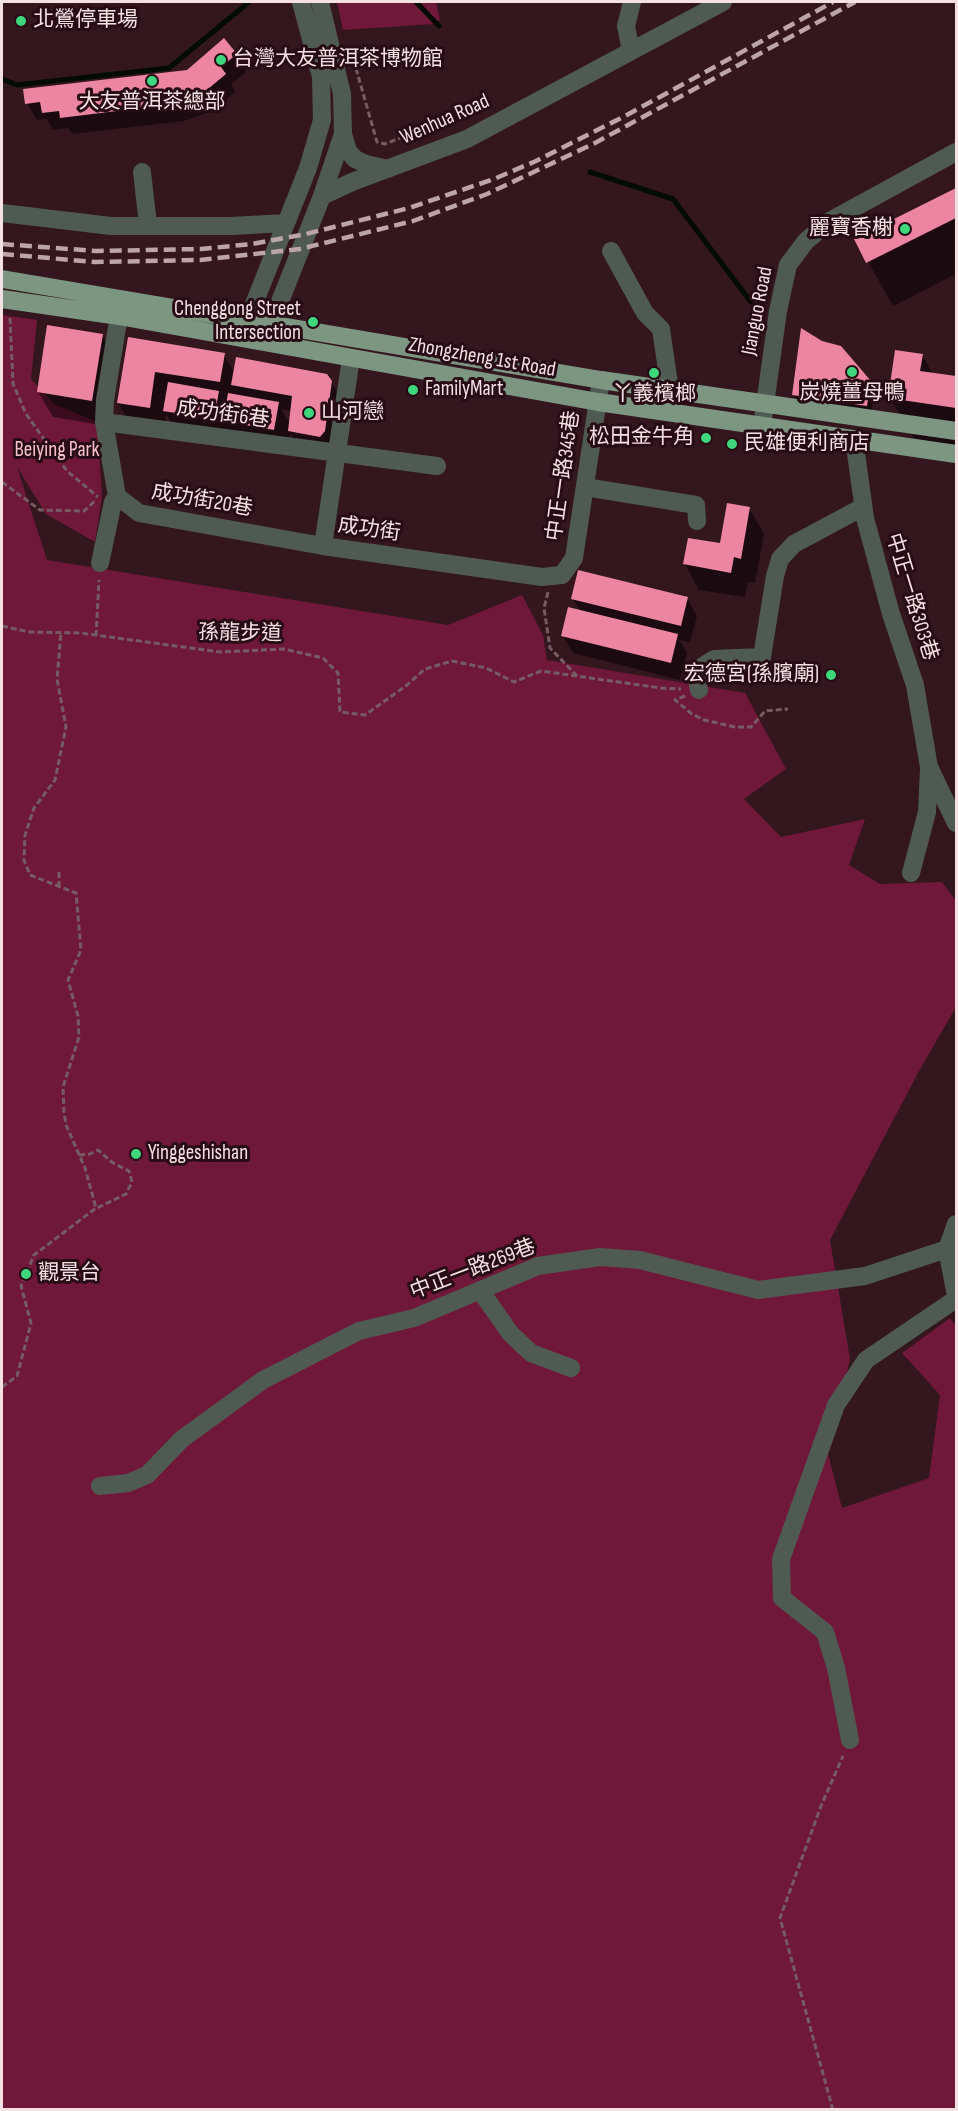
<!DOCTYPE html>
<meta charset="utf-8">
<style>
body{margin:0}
#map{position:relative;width:958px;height:2111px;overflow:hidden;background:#33161e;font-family:"Sofia Sans Condensed",sans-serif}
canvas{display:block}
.frame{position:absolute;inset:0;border:3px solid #f5e0e4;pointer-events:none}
</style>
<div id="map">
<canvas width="958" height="2111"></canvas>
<div class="frame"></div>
</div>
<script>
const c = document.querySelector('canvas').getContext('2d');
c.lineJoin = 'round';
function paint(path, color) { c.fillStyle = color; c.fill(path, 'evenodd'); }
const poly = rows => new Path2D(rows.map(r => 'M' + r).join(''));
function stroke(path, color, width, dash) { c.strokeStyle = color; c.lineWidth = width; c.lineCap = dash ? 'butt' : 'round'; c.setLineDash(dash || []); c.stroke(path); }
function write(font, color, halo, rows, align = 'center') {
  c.font = font + ' "Sofia Sans Condensed","Noto Sans TC",sans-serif'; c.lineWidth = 6; c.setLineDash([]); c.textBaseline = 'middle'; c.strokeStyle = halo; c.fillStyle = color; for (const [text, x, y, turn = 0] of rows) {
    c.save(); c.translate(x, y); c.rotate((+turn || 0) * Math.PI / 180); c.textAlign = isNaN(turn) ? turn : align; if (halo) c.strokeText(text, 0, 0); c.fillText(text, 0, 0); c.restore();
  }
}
paint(poly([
 [337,2,436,2,440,20,434,24,343,30],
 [2,315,37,320,31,379,54,404,97,422,102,496,95,542,46,514,17,467,47,560,448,625,522,595,543,635,547,660,745,693,786,769,744,799,781,837,865,819,849,865,880,884,942,882,956,901,956,1007,918,1073,830,1240,850,1359,828,1454,842,1508,929,1478,940,1395,902,1353,950,1318,956,1326,956,2109,2,2109]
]), '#701839');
paint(poly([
 [224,40,236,55,246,72,231,84,235,92,212,111,184,121,72,134,68,128,53,130,47,119,37,120,27,103,187,71],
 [956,190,956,274,893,306,856,240],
 [102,335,116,360,106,426,53,417,38,392],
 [129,339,224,355,234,372,331,381,341,399,334,449,299,448,291,434,288,454,179,436,166,414,164,433,133,428,118,403],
 [281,409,292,411,290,424],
 [922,355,933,374,956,378,956,448,916,442,890,398],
 [870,382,875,391,871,414,798,403,793,395],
 [749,508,764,534,755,583,748,582,745,597,699,590,685,564,721,545],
 [687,598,697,616,690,642,679,640,687,653,680,680,573,653,563,636,581,612,573,599]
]), '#0007');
stroke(poly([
 [416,2,439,26],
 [2,79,17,85,169,68,249,2],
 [590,172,673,199,751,302]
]), '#020b04', 5);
paint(poly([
 [224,38,237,54,221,67,226,74,202,94,174,104,60,118,59,111,42,113,40,102,25,104,23,89,187,70],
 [956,188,956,218,866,263,854,239],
 [47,325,103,334,92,401,37,392],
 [801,328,822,341,841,346,871,381,867,406,792,395],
 [128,337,225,353,220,382,155,372,150,408,117,403],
 [895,350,923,354,920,371,956,376,956,408,888,398],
 [236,357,327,374,332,381,325,431,320,437,288,431,292,396,231,385],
 [168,382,219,391,214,419,163,411],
 [228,393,279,402,274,430,223,421],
 [727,503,750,507,741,559,734,557,731,573,683,564,688,538,720,543],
 [578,570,688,597,681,626,571,599],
 [568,607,678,634,671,663,561,636]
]), '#eb85a1');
stroke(poly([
 [351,51,377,142,385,144,457,116],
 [10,318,13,384,26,414,67,471,98,497],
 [2,482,40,510,84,511,95,501],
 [548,592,544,608,550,648,577,676],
 [2,626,29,632,80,633,220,652,284,649,323,658,338,673,340,712,365,715,407,685,425,669,452,661,486,668,514,682,541,671,661,688,681,689],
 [96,636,99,580],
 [685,696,675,700,692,714,704,720,735,727,751,727,765,711,788,709],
 [59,872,59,886],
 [79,1155,90,1154,98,1150,113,1163,129,1171,132,1182,126,1194,97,1208],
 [2,1387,17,1376,31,1323,21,1286,34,1255,96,1208,85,1168,66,1125,64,1112,63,1087,79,1037,78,1016,68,980,81,950,76,893,30,875,24,860,25,835,34,808,55,780,66,727,57,679,61,632],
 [833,2110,780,1918,821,1806,843,1756]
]), '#765c62', 3, [6, 3]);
stroke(poly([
 [301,2,321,77,322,120,308,168,248,319,255,340,271,324,322,196,343,134],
 [320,2,342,94,343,134,348,151,355,159,366,164,388,169],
 [631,51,626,26,632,2],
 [142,172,148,225],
 [322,196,352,182,467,139,723,2],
 [2,213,111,226,231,226,285,223],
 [611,251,645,313,661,329,670,390],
 [119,316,105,400,104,422,117,496,139,513,323,546],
 [351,358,323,546,542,577,562,575,574,558,601,380],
 [104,422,437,466],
 [762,426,778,311,788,265,806,241,830,221,956,152],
 [854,439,865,518,891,614,915,685,929,767,956,823],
 [585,487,696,505,697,521],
 [100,563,113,502,117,496],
 [699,690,696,674,703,666,714,659,762,657,775,576,780,559,794,544,863,507],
 [911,873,927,812,929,769],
 [947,1249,956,1296],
 [480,1290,510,1333,531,1353,571,1368],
 [100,1486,128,1483,147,1475,182,1439,263,1380,359,1331,414,1318,538,1266,600,1257,640,1260,758,1290,865,1276,947,1249,956,1224],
 [850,1740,836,1668,825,1632,782,1598,781,1559,836,1405,866,1360,956,1299]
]), '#4f5b52', 18);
stroke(poly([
 [2,279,601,380,956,431],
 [2,299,119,316,598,402,956,454]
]), '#7c9682', 18);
stroke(poly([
 [2,244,96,251,201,249,252,244,306,234,409,208,494,179,536,161,625,116,833,2],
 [2,254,95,262,200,260,300,249,413,221,487,194,593,144,855,2]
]), '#bca5aa', 4.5, [12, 6]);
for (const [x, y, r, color] of [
 [21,21,6,"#3fd77d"],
 [221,60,6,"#3fd77d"],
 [152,81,6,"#3fd77d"],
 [905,229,6,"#3fd77d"],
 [313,322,6,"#3fd77d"],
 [852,372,6,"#3fd77d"],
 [654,373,6,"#3fd77d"],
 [413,390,6,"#3fd77d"],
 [309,413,6,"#3fd77d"],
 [706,438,6,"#3fd77d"],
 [732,444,6,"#3fd77d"],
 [831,675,6,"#3fd77d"],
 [136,1154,6,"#3fd77d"],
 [26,1274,6,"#3fd77d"]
]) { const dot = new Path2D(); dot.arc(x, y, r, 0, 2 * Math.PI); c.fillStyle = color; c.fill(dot); stroke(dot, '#280c15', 2); }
write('21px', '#f5e0e4', '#280c15', [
 ["北鶯停車場",33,21],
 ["台灣大友普洱茶博物館",233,60],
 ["大友普洱茶總部",152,103,"center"],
 ["麗寶香榭",893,229,"right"],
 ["Chenggong Street",301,310,"right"],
 ["Intersection",301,334,"right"],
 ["FamilyMart",425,390],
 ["炭燒薑母鴨",852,394,"center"],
 ["丫義檳榔",654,395,"center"],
 ["山河戀",321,413],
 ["松田金牛角",694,438,"right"],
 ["民雄便利商店",744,444],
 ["宏德宮(孫臏廟)",819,675,"right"],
 ["Yinggeshishan",148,1154],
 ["觀景台",38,1274]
], 'left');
write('21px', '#f5e0e4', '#280c15', [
 ["Wenhua Road",445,120,-24],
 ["Jianguo Road",758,311,-79],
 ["Zhongzheng 1st Road",482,358,10],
 ["成功街6巷",223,415,8],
 ["中正一路345巷",564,476,-82],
 ["成功街20巷",202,501,10],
 ["成功街",369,530,8],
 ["中正一路303巷",911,597,73],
 ["孫龍步道",240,634,1],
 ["中正一路269巷",473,1270,-21]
]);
write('21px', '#f6c0cc', '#280c15', [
 ["Beiying Park",57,451]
]);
</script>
